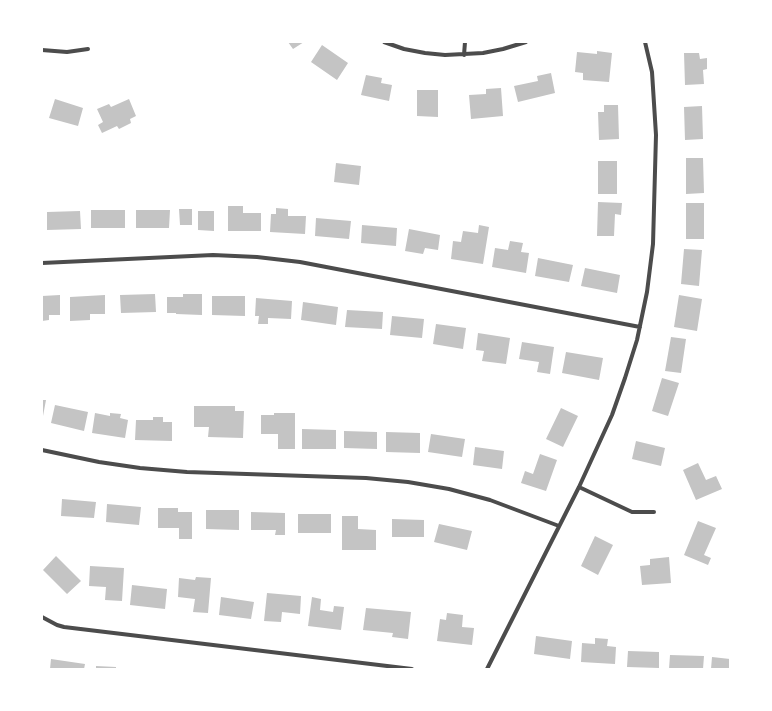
<!DOCTYPE html>
<style>
body{margin:0}
#map{position:relative;width:772px;height:711px;overflow:hidden;background:#fff;font-family:Manrope,sans-serif}
canvas{display:block}
.frame{position:absolute;inset:0;border:43px solid #fff;pointer-events:none}
</style>
<div id="map">
<canvas width="772" height="711"></canvas>
<div class="frame"></div>
</div>
<script>
const c = document.querySelector('canvas').getContext('2d');
c.lineJoin = 'round';
function paint(path, color) { c.fillStyle = color; c.fill(path, 'evenodd'); }
const poly = rows => new Path2D(rows.map(r => 'M' + r).join(''));
function stroke(path, color, width, dash) { c.strokeStyle = color; c.lineWidth = width; c.lineCap = dash ? 'butt' : 'round'; c.setLineDash(dash || []); c.stroke(path); }
paint(poly([
 [288,42,304,42,293,49],
 [322,45,348,63,337,80,311,62],
 [597,51,612,53,609,82,583,80,583,73,575,72,577,52,597,54],
 [684,53,699,53,700,59,707,58,707,69,703,70,704,84,685,85],
 [551,73,555,93,518,102,514,86,538,81,537,76],
 [366,75,382,78,381,83,392,85,389,101,361,95],
 [501,88,503,116,471,119,469,95,486,94,486,89],
 [417,90,438,90,438,117,417,116],
 [55,99,83,108,78,126,49,118],
 [129,99,136,116,130,119,131,123,119,129,117,126,102,133,98,125,103,122,97,109,109,104,111,107],
 [604,105,618,105,619,139,599,140,598,112,604,112],
 [702,106,703,139,685,140,684,107],
 [686,158,703,158,704,193,686,194],
 [598,161,617,161,617,194,598,194],
 [336,163,361,166,359,185,334,182],
 [598,202,622,203,621,215,615,214,614,236,597,236],
 [686,203,704,203,704,239,686,239],
 [228,206,243,206,243,213,261,213,261,231,228,231],
 [276,208,288,209,288,216,306,216,305,234,270,232,271,214,276,214],
 [179,209,192,209,192,225,180,225],
 [91,210,125,210,125,228,91,228],
 [136,210,170,210,169,228,136,228],
 [80,211,81,229,47,230,47,212],
 [198,211,214,211,214,231,198,230],
 [316,218,351,221,349,239,315,236],
 [362,225,397,228,396,246,361,243],
 [479,225,489,227,483,264,451,259,453,241,461,242,463,231,478,233],
 [409,229,440,235,438,250,425,248,423,254,405,251],
 [510,241,523,243,521,252,529,253,526,273,492,267,495,248,508,250],
 [684,249,702,250,699,286,681,284],
 [538,258,573,265,569,282,535,276],
 [585,268,620,275,617,293,581,286],
 [155,294,156,312,121,313,120,295],
 [183,294,202,294,202,315,176,314,176,313,167,313,167,297,183,297],
 [60,295,60,315,49,315,49,320,42,321,42,296],
 [105,295,105,314,90,314,90,320,70,321,70,297],
 [679,295,702,299,697,331,674,327],
 [212,296,245,296,245,316,212,315],
 [256,298,292,301,291,319,268,318,268,324,258,324,259,316,255,316],
 [303,302,338,307,336,325,301,320],
 [347,310,383,312,382,329,345,327],
 [392,316,424,319,422,338,390,335],
 [436,324,466,328,463,349,433,344],
 [478,333,510,338,506,364,482,361,484,351,476,350],
 [671,337,686,339,681,373,665,371],
 [522,342,554,347,550,374,537,372,539,362,519,359],
 [566,352,603,358,599,380,562,373],
 [662,378,679,383,668,416,652,411],
 [42,400,46,400,43,416,42,416],
 [55,405,88,412,84,431,51,423],
 [194,406,235,406,235,411,244,411,243,438,208,437,209,427,194,427],
 [561,408,578,416,563,447,546,439],
 [95,413,110,416,110,413,121,414,120,418,128,420,125,438,92,433],
 [274,413,295,413,295,449,278,449,278,434,261,434,261,415,274,415],
 [153,417,163,417,163,422,172,422,172,441,135,440,136,420,153,420],
 [302,429,336,430,336,449,302,449],
 [344,431,377,432,377,449,344,448],
 [386,432,420,433,420,453,386,452],
 [431,434,465,439,462,457,428,452],
 [636,441,665,448,661,466,632,459],
 [475,447,504,451,502,469,473,465],
 [540,454,557,460,546,491,521,483,525,471,533,474],
 [698,463,706,480,716,476,722,489,696,500,683,470],
 [62,499,96,502,94,518,61,516],
 [107,504,141,507,139,525,106,522],
 [158,508,178,508,178,512,192,512,192,539,179,539,179,528,158,528],
 [206,510,239,510,239,530,206,529],
 [251,512,285,513,285,535,275,535,276,530,251,530],
 [298,514,331,514,331,533,298,533],
 [342,516,358,516,358,529,376,530,376,550,342,550],
 [392,519,424,520,424,537,392,537],
 [698,521,716,528,704,555,711,558,708,565,684,555],
 [439,524,472,531,467,550,434,542],
 [595,536,613,545,598,575,581,566],
 [56,556,81,581,67,594,43,570],
 [669,557,671,583,642,585,640,566,650,565,650,559],
 [90,566,124,568,122,601,105,600,106,587,89,586],
 [196,577,211,578,208,613,193,612,195,599,178,597,179,578,195,580],
 [132,585,167,589,165,609,130,605],
 [267,593,301,596,300,614,282,612,281,622,264,621],
 [221,597,254,602,251,619,219,615],
 [312,597,321,599,320,610,333,612,334,606,344,607,341,630,308,626],
 [366,608,411,612,408,639,392,637,393,633,363,630],
 [447,613,463,615,462,627,474,628,472,645,437,641,440,619,446,620],
 [536,636,572,641,570,659,534,654],
 [595,638,608,639,607,646,616,647,615,664,581,662,582,643,595,644],
 [628,651,659,652,659,668,627,667],
 [670,655,704,656,703,669,669,669],
 [712,657,730,659,730,669,711,669],
 [51,659,85,664,84,669,50,669],
 [96,666,116,667,116,669,96,669]
]), '#c4c4c4');
stroke(poly([
 [384,42,404,49,425,53,445,55,483,53,503,49,526,42],
 [42,50,67,52,88,49],
 [464,55,465,42],
 [42,263,213,255,257,257,300,262,640,327],
 [42,450,99,462,140,468,187,472,366,478,408,482,449,489,490,500,559,526],
 [579,487,632,512,654,512],
 [42,617,57,625,64,627,412,669],
 [487,669,579,487,612,415,625,378,637,340,647,292,653,244,656,135,652,72,645,42]
]), '#4c4c4c', 4);
</script>
